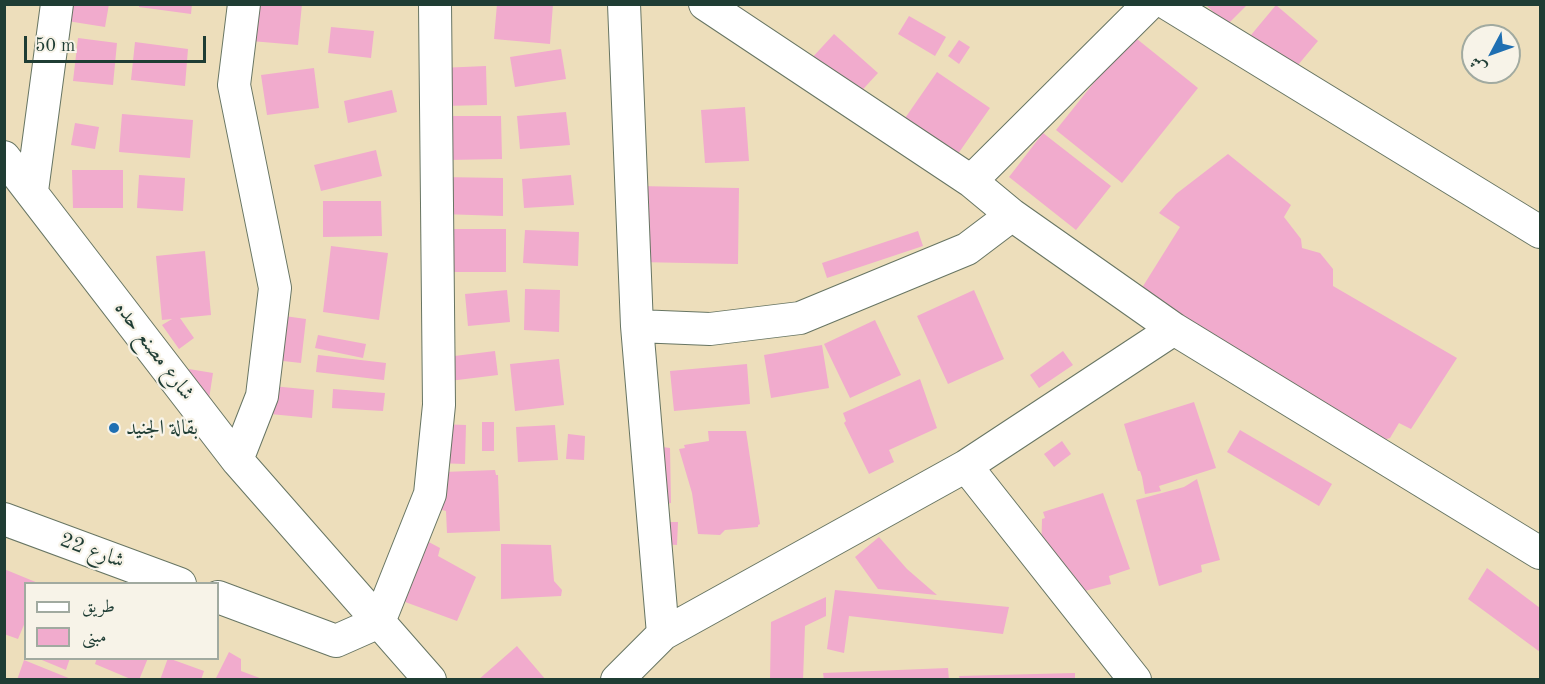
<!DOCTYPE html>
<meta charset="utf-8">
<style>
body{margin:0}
#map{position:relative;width:1545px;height:684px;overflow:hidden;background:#eddebb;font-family:"Old Standard TT",Amiri,serif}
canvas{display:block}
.frame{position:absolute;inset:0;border:6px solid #1f3d34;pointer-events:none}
.legend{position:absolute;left:24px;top:582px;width:195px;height:78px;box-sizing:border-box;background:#f7f3e8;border:2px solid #a1aaa0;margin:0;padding:8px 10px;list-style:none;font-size:18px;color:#1f3d34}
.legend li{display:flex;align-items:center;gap:12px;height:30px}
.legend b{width:30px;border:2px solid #a1aaa0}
.north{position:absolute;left:1461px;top:24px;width:60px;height:60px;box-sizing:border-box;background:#f7f3e8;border:2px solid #a1aaa0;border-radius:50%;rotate:229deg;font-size:16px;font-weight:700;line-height:24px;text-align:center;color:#1f3d34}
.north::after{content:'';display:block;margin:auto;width:21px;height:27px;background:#1f6fb2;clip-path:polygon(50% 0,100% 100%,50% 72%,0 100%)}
.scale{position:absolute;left:24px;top:36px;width:182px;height:27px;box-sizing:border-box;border:3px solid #1f3d34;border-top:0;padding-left:8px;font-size:18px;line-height:21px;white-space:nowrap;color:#1f3d34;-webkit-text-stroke:4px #f7f3e8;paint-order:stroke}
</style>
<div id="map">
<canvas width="1545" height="684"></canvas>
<div class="frame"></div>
<ul class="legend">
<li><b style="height:8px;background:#fff"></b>طريق</li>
<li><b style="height:16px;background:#f1abcd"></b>مبنى</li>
</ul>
<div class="north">ش</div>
<div class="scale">50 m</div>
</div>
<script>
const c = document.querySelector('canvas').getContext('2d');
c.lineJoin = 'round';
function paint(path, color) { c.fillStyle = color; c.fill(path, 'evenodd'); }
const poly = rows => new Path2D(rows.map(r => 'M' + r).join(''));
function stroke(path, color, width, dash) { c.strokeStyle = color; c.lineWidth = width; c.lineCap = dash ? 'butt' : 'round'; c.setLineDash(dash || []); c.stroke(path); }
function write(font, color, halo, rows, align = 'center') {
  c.font = font + ' "Old Standard TT",Amiri,serif'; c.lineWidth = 4.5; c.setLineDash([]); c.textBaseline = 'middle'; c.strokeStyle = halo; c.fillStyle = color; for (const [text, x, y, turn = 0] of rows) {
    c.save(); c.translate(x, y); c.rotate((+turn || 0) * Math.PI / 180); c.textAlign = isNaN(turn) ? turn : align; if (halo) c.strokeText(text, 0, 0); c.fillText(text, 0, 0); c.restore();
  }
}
paint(poly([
 [64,4,109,4,105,27,61,20],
 [139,4,192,4,191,14,139,7],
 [254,4,302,4,298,45,251,41],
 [497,4,553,4,550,44,494,39],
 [1206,5,1247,5,1227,25],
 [1276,5,1318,41,1293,71,1251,35],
 [909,16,946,37,935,56,898,34],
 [331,27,374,31,371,58,328,53],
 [834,34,878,73,854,99,810,60],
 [1132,35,1198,88,1122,183,1056,130],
 [78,38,117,43,113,85,73,81],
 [959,40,970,47,959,64,948,56],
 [135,42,188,49,185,86,131,80],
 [561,49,566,79,515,87,510,57],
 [486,66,487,105,442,106,440,68],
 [314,68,319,108,267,115,261,75],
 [937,72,990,108,953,161,901,124],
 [392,90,397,112,348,123,344,101],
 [745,107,749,161,705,163,701,110],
 [566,112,570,145,520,149,517,116],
 [122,114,193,120,190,158,119,152],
 [447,116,501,116,502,159,447,160],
 [75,123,99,127,95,149,71,145],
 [1043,133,1111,186,1076,230,1009,177],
 [376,150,382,176,321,191,314,165],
 [1228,154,1291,205,1284,217,1301,239,1302,248,1320,253,1333,269,1333,286,1457,358,1411,429,1399,423,1390,438,1380,441,1140,291,1180,227,1159,213,1176,194],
 [72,170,123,170,123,208,73,208],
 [139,175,185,178,183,211,137,208],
 [571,175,574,205,524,208,522,179],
 [441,177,503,178,503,216,441,214],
 [638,186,739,188,738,264,637,262],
 [323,201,381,201,382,236,323,237],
 [447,229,506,229,506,272,447,272],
 [525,230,579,232,578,266,523,263],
 [918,231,923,246,827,278,822,263],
 [331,246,388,253,379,320,323,312],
 [205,251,211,315,180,318,194,338,179,349,162,325,172,319,162,320,156,256],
 [525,289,560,290,559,332,524,330],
 [507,290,510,322,468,326,465,294],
 [974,290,1004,359,948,384,917,316],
 [270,314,306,319,301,363,265,359],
 [875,320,901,375,850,398,824,344],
 [318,335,366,344,363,358,315,348],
 [822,345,829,388,771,398,764,355],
 [495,351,498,375,433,383,430,359],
 [1063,351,1073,365,1039,388,1030,375],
 [318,355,386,363,384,380,316,372],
 [559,359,564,405,515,411,510,364],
 [747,364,750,404,674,411,670,371],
 [189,369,213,373,207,412,183,408],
 [920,379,937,428,889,450,894,462,869,474,844,423,846,421,843,413],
 [272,386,314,390,312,418,270,414],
 [333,389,385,393,383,411,332,408],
 [1194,402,1216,468,1159,486,1161,491,1145,494,1142,477,1140,471,1138,471,1124,424],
 [482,422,494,422,494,451,482,451],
 [437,424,466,425,465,464,436,463],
 [555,425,558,460,518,462,516,427],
 [1240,430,1332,484,1319,506,1227,452],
 [708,431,746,431,760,524,758,525,758,527,725,530,720,535,698,534,692,493,679,449,685,448,684,445,709,441],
 [568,434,585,436,584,460,566,459],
 [1062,441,1071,454,1054,467,1044,454],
 [655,446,670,448,671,503,660,505],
 [495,470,496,475,498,475,500,531,447,533,446,511,442,510,441,476,444,472],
 [1197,479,1220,560,1201,565,1202,572,1159,586,1136,500,1184,487],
 [1103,493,1130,569,1109,576,1111,584,1070,595,1041,556,1042,519,1045,518,1043,512],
 [662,522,678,522,677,545,661,544],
 [879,537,907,569,937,595,878,589,855,557],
 [425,540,440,548,438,556,476,577,457,621,397,599],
 [501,544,551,545,554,581,562,590,561,596,501,599],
 [1487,568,1540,608,1540,652,1468,599],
 [4,569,38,583,26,584,26,620,18,639,4,634],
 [835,590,1009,607,1003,634,849,616,844,653,827,649],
 [826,597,826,616,805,626,803,680,770,680,771,622],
 [517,646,546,680,478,680],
 [229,652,241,659,241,671,265,680,215,680],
 [37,658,70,658,66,670],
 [97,658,148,658,139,680,133,680,95,664],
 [168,658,204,671,201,680,160,680],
 [24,660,71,679,71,680,17,680],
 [948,668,949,680,824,680,823,673],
 [1075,673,1075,680,960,680,959,676]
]), '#f1abcd');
const minor = poly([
 [624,4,637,326,663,634],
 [705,4,971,181,1012,215,1174,329,1540,553],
 [1168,4,1540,232],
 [4,157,237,460,430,680],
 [971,181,1149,4],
 [32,191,57,4],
 [637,326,710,329,800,318,967,249,1012,215],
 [237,460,262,396,275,288,234,85,244,4],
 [966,466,1135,680],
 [4,519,180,584],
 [218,597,336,641,379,622],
 [379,622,430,494,439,405,435,4],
 [617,680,663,634,966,466,1174,329]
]);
stroke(minor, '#677563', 34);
stroke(minor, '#fff', 32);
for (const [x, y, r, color] of [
 [114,428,6,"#1f6fb2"]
]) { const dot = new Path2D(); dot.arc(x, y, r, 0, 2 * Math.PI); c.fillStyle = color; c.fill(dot); stroke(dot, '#f7f3e8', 2); }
write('21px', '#1f3d34', '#f7f3e8', [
 ["شارع مصنع حده",154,351,53],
 ["شارع 22",92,551,20]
]);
write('21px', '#1f3d34', '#f7f3e8', [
 ["بقالة الجنيد",126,428]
], 'left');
</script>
